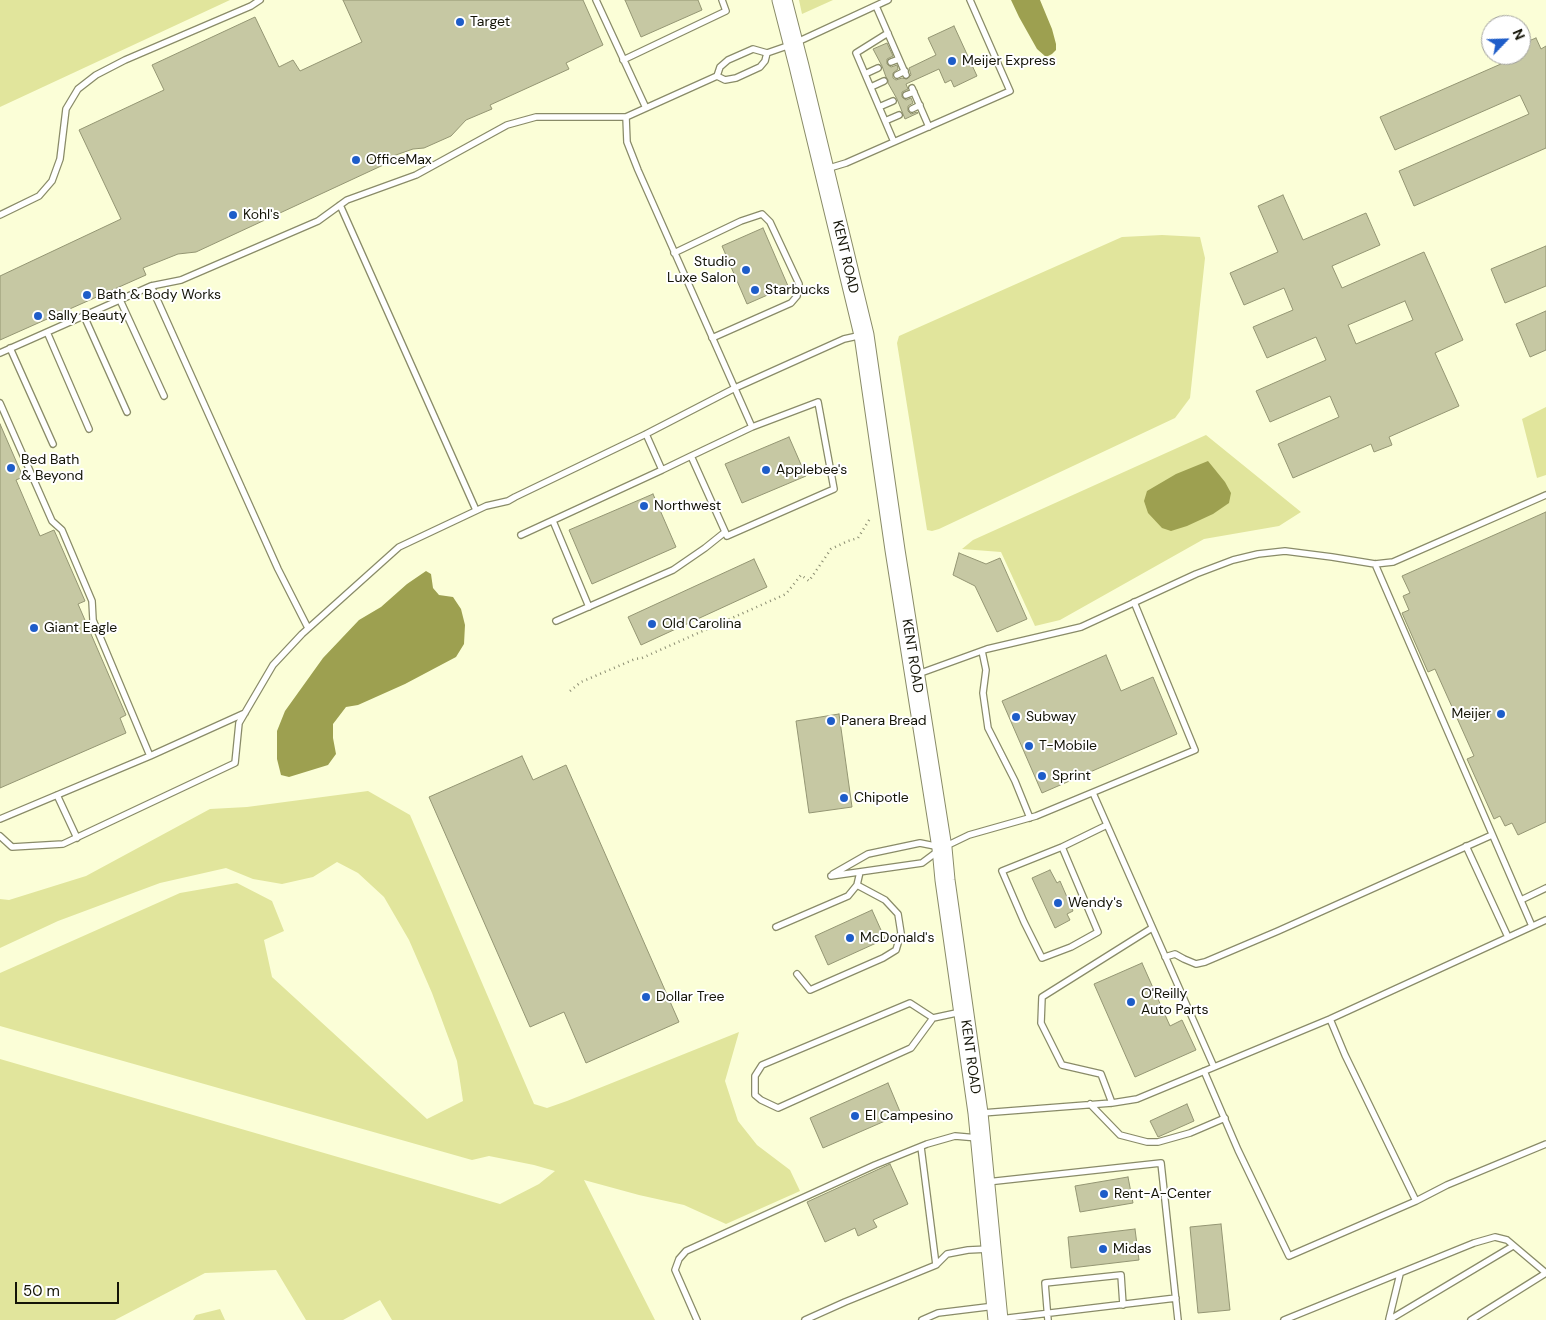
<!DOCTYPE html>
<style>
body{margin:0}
#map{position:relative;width:1546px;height:1320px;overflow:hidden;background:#fbfed7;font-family:"DM Sans",sans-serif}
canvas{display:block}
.north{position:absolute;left:1481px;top:15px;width:50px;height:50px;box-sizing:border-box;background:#fff;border:1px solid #a1a19c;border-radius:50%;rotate:66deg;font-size:14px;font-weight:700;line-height:20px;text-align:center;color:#141407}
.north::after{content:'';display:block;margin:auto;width:18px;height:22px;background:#1e5dc9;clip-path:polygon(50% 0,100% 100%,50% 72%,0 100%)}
.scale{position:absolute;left:15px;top:1282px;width:104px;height:22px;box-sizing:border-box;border:2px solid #141407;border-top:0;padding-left:6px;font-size:15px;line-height:18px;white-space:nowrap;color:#141407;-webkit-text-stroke:4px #fff;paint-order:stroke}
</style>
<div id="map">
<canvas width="1546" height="1320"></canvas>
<div class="north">N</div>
<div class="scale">50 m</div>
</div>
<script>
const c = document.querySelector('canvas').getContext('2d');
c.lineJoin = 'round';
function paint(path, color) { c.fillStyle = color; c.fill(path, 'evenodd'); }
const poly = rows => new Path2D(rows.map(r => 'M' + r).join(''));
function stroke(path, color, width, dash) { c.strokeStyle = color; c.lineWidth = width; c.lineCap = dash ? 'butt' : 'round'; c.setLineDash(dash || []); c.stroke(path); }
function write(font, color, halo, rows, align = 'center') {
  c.font = font + ' "DM Sans",sans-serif'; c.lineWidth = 4; c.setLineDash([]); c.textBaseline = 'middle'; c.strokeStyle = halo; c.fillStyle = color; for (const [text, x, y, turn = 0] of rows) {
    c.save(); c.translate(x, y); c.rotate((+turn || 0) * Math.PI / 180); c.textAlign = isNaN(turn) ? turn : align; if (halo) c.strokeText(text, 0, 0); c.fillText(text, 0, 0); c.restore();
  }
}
paint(poly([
 [0,0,230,0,0,107],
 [799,0,833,0,802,14],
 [1162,235,1200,237,1205,258,1190,398,1175,418,939,529,932,531,927,530,897,343,899,336,1122,237],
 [1546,407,1546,475,1537,478,1522,419],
 [1206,435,1301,512,1279,526,1204,539,1060,620,1035,626,1001,552,962,549,973,540],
 [368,791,410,815,534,1104,547,1108,567,1101,739,1032,725,1081,738,1121,757,1145,790,1170,800,1191,726,1224,684,1205,639,1195,584,1180,655,1320,392,1320,380,1300,343,1320,306,1320,276,1270,205,1273,115,1320,0,1320,0,1059,500,1204,539,1184,555,1171,534,1165,489,1156,472,1160,0,1026,0,973,180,893,237,883,272,901,284,931,264,940,272,977,427,1119,463,1101,457,1061,432,993,409,940,384,897,358,873,337,862,313,877,282,884,253,879,226,868,160,883,58,921,0,948,0,899,9,900,86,876,210,809,247,807],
 [220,1309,225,1320,193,1320,196,1315]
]), '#e1e59c');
paint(poly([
 [1011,0,1040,0,1052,29,1056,44,1056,50,1052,54,1046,57,1037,49,1019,17],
 [1208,461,1225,482,1231,493,1229,503,1213,514,1187,526,1171,531,1162,528,1148,513,1144,501,1147,491,1176,474],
 [426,571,431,574,433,588,439,595,453,597,461,609,465,625,464,644,456,657,405,684,358,705,346,707,333,724,333,738,336,754,328,765,289,777,281,775,277,759,277,731,285,711,323,658,359,620,381,607,407,584]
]), '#9da050');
const building = poly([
 [343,0,583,0,603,45,566,63,569,69,490,105,492,109,466,120,451,136,424,148,413,149,393,156,394,160,196,252,178,254,143,268,146,275,0,340,0,276,121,219,79,130,164,90,152,65,255,17,279,67,293,60,300,71,362,42,343,0],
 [625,0,698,0,702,10,641,37,625,0],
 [954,26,977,76,954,87,951,80,945,83,939,69,906,84,908,89,902,92,902,97,906,100,911,98,913,103,908,106,908,111,911,114,917,112,918,113,905,119,897,99,888,83,888,80,886,77,882,66,873,49,887,43,893,56,887,59,887,64,891,67,897,65,898,69,893,73,893,78,896,80,902,78,907,79,911,75,909,68,936,55,928,38,954,26],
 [1536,38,1541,49,1546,46,1546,148,1414,206,1399,171,1529,114,1520,95,1395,150,1380,117,1510,60,1508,55,1521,55,1521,44,1536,38],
 [1283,195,1303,240,1366,213,1380,245,1332,266,1342,288,1424,252,1463,340,1435,353,1459,406,1389,437,1392,445,1374,452,1371,444,1293,478,1278,444,1339,417,1330,396,1270,422,1256,391,1326,360,1316,337,1267,358,1253,327,1293,310,1284,288,1244,305,1230,273,1278,252,1258,206,1283,195],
 [1405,301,1413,320,1356,344,1348,325,1405,301],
 [763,228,788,286,747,304,722,246,763,228],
 [1546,246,1546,286,1505,303,1491,269,1546,246],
 [1546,311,1546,350,1530,357,1516,324,1546,311],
 [0,424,23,477,16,480,40,536,54,530,85,601,78,604,126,715,120,718,126,733,0,788,0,424],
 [789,437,806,476,742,503,725,464,789,437],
 [653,494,676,547,592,584,569,530,653,494],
 [1546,512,1546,822,1518,835,1512,823,1505,826,1500,816,1494,819,1467,759,1474,756,1435,669,1428,672,1402,613,1409,610,1403,596,1410,593,1402,576,1546,512],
 [959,553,986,564,1000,558,1027,619,997,632,975,586,953,575,959,553],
 [754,559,767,587,641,645,628,617,754,559],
 [1106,655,1121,691,1153,677,1177,734,1042,793,1002,701,1106,655],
 [839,714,852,807,809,813,796,721,839,714],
 [522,756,533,780,566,765,679,1022,586,1063,564,1012,530,1027,429,797,522,756],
 [1050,870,1057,883,1060,881,1073,911,1067,914,1070,920,1055,928,1032,878,1050,870],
 [872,910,885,939,828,965,815,936,872,910],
 [1142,963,1170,1026,1182,1020,1196,1050,1135,1077,1094,984,1142,963],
 [888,1083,901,1114,823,1148,810,1118,888,1083],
 [1187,1104,1194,1121,1158,1137,1150,1121,1187,1104],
 [890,1164,908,1204,873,1220,877,1227,858,1236,855,1228,825,1242,807,1202,890,1164],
 [1128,1177,1133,1203,1080,1212,1075,1186,1128,1177],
 [1221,1224,1230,1310,1198,1313,1190,1227,1221,1224],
 [1135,1229,1139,1260,1071,1268,1068,1237,1135,1229]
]);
paint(building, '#c6c8a3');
stroke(building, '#949673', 1);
const service = poly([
 [596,0,646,108],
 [876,6,906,75],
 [888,33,856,53,894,142],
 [623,60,726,11,722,0],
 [891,62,899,59],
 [865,74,878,68],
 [897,75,905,71],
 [717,76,720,67,728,60,753,49,767,53,793,44,888,0],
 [871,87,884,81],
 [912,88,929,127],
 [906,95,914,92],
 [879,107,893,101],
 [912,109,920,105],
 [626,117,627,142,638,170,752,427,691,456,727,536,834,489,818,402,752,427],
 [885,121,899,115],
 [826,169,846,163,1010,91,970,0],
 [340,205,476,510],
 [0,215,39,196,52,181,60,159,66,109,78,89,96,75,125,60,251,6,260,0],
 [674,253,741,221,762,214,770,222,799,284,797,296,791,303,712,338],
 [151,286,278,569,308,628],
 [120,300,164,396],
 [84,316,127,412],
 [47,332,89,429],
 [10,348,53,444],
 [0,353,151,286,181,280,318,221,347,200,416,175,507,125,536,117,626,117,717,76,725,80,736,78,760,67,765,61,767,53],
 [0,403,52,521,62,530,92,601,93,620,150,756,245,713],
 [646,434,662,470,691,456],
 [553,521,589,607],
 [521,535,662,470],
 [1375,564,1532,926],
 [556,621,673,570,705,548,725,532],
 [982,651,986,670,983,693,988,728,1015,781,1030,818],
 [918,674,987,649,1081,627,1196,574,1233,560,1258,554,1285,551,1332,557,1375,564,1393,562,1546,495],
 [1093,793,1214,1067],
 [57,795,77,838],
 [0,819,150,756],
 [0,836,12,847,63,844,235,763,239,723,273,665,302,634,399,547,486,506,508,501,515,497,646,434,735,388,844,339,862,335],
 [1466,846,1508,937],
 [1062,847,1098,932,1071,947,1042,958,1024,922,1002,871,1062,847,1107,825],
 [833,874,868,854,920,843,940,847],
 [831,876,922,863,942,848,969,835,1036,816,1195,750,1134,602],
 [1521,900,1546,888],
 [776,927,848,896,857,885],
 [1165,957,1175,954,1184,959,1196,964,1205,962,1278,931,1492,835],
 [797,974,810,990,883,958,896,950,901,933,898,914,885,900,857,885,860,872],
 [933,1018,911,1048,778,1108,761,1100,755,1095,755,1076,762,1065,910,1003,933,1018,961,1012],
 [1330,1019,1345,1055,1416,1201,1447,1185,1546,1144],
 [1204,1071,1238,1150,1289,1256,1416,1201],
 [1112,1103,1101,1074,1062,1065,1041,1023,1042,997,1152,928],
 [1090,1104,1120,1135,1147,1142,1158,1142,1190,1133,1225,1118],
 [982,1113,1112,1103,1137,1099,1330,1019,1546,920],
 [921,1147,936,1265],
 [987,1182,1161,1163,1178,1320],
 [1000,1319,1176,1298],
 [1389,1319,1400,1274],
 [697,1320,675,1270,679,1259,686,1251,875,1165,927,1144,955,1136,978,1138],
 [805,1320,845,1302,936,1265,947,1254,968,1250,989,1249],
 [922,1320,938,1313,995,1306],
 [1048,1320,1045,1283,1121,1275,1123,1305],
 [1284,1320,1474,1243,1495,1237,1507,1240,1546,1273],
 [1389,1320,1513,1246],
 [1471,1320,1546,1273]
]);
const primary = poly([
 [782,0,799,66,864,335,895,550,942,848,945,880,978,1113,998,1320]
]);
stroke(service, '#898b68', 8);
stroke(primary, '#898b68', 21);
stroke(poly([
 [570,691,581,682,635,659,642,658,786,594,801,575,809,581,831,549,848,541,858,538,871,517]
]), '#8b8d72', 2.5, [1, 4]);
stroke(service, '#fff', 5.5);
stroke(primary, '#fff', 19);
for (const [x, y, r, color] of [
 [460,22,5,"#1e5dc9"],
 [952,61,5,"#1e5dc9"],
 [356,160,5,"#1e5dc9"],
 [233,215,5,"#1e5dc9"],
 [746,270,5,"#1e5dc9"],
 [755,290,5,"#1e5dc9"],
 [87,295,5,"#1e5dc9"],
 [38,316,5,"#1e5dc9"],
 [11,468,5,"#1e5dc9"],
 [766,470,5,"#1e5dc9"],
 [644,506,5,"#1e5dc9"],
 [652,624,5,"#1e5dc9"],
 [34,628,5,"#1e5dc9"],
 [1501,714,5,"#1e5dc9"],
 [1016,717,5,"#1e5dc9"],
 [831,721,5,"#1e5dc9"],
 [1029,746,5,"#1e5dc9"],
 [1042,776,5,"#1e5dc9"],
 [844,798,5,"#1e5dc9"],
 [1058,903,5,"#1e5dc9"],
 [850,938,5,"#1e5dc9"],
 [646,997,5,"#1e5dc9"],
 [1131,1002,5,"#1e5dc9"],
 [855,1116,5,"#1e5dc9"],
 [1104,1194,5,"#1e5dc9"],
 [1103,1249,5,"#1e5dc9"]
]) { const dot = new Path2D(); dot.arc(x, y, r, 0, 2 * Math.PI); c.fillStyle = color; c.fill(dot); stroke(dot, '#fff', 2); }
write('14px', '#141407', '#fff', [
 ["Target",470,22],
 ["Meijer Express",962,61],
 ["OfficeMax",366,160],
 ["Kohl's",243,215],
 ["Studio",736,262,"right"],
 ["Luxe Salon",736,278,"right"],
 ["Starbucks",765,290],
 ["Bath & Body Works",97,295],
 ["Sally Beauty",48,316],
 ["Bed Bath",21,460],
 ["& Beyond",21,476],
 ["Applebee's",776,470],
 ["Northwest",654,506],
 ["Old Carolina",662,624],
 ["Giant Eagle",44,628],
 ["Meijer",1491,714,"right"],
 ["Subway",1026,717],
 ["Panera Bread",841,721],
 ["T-Mobile",1039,746],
 ["Sprint",1052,776],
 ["Chipotle",854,798],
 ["Wendy's",1068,903],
 ["McDonald's",860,938],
 ["O'Reilly",1141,994],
 ["Auto Parts",1141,1010],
 ["Dollar Tree",656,997],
 ["El Campesino",865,1116],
 ["Rent-A-Center",1114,1194],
 ["Midas",1113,1249]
], 'left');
write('14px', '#141407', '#fff', [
 ["KENT ROAD",845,257,77],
 ["KENT ROAD",912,656,81],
 ["KENT ROAD",970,1057,82]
]);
</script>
